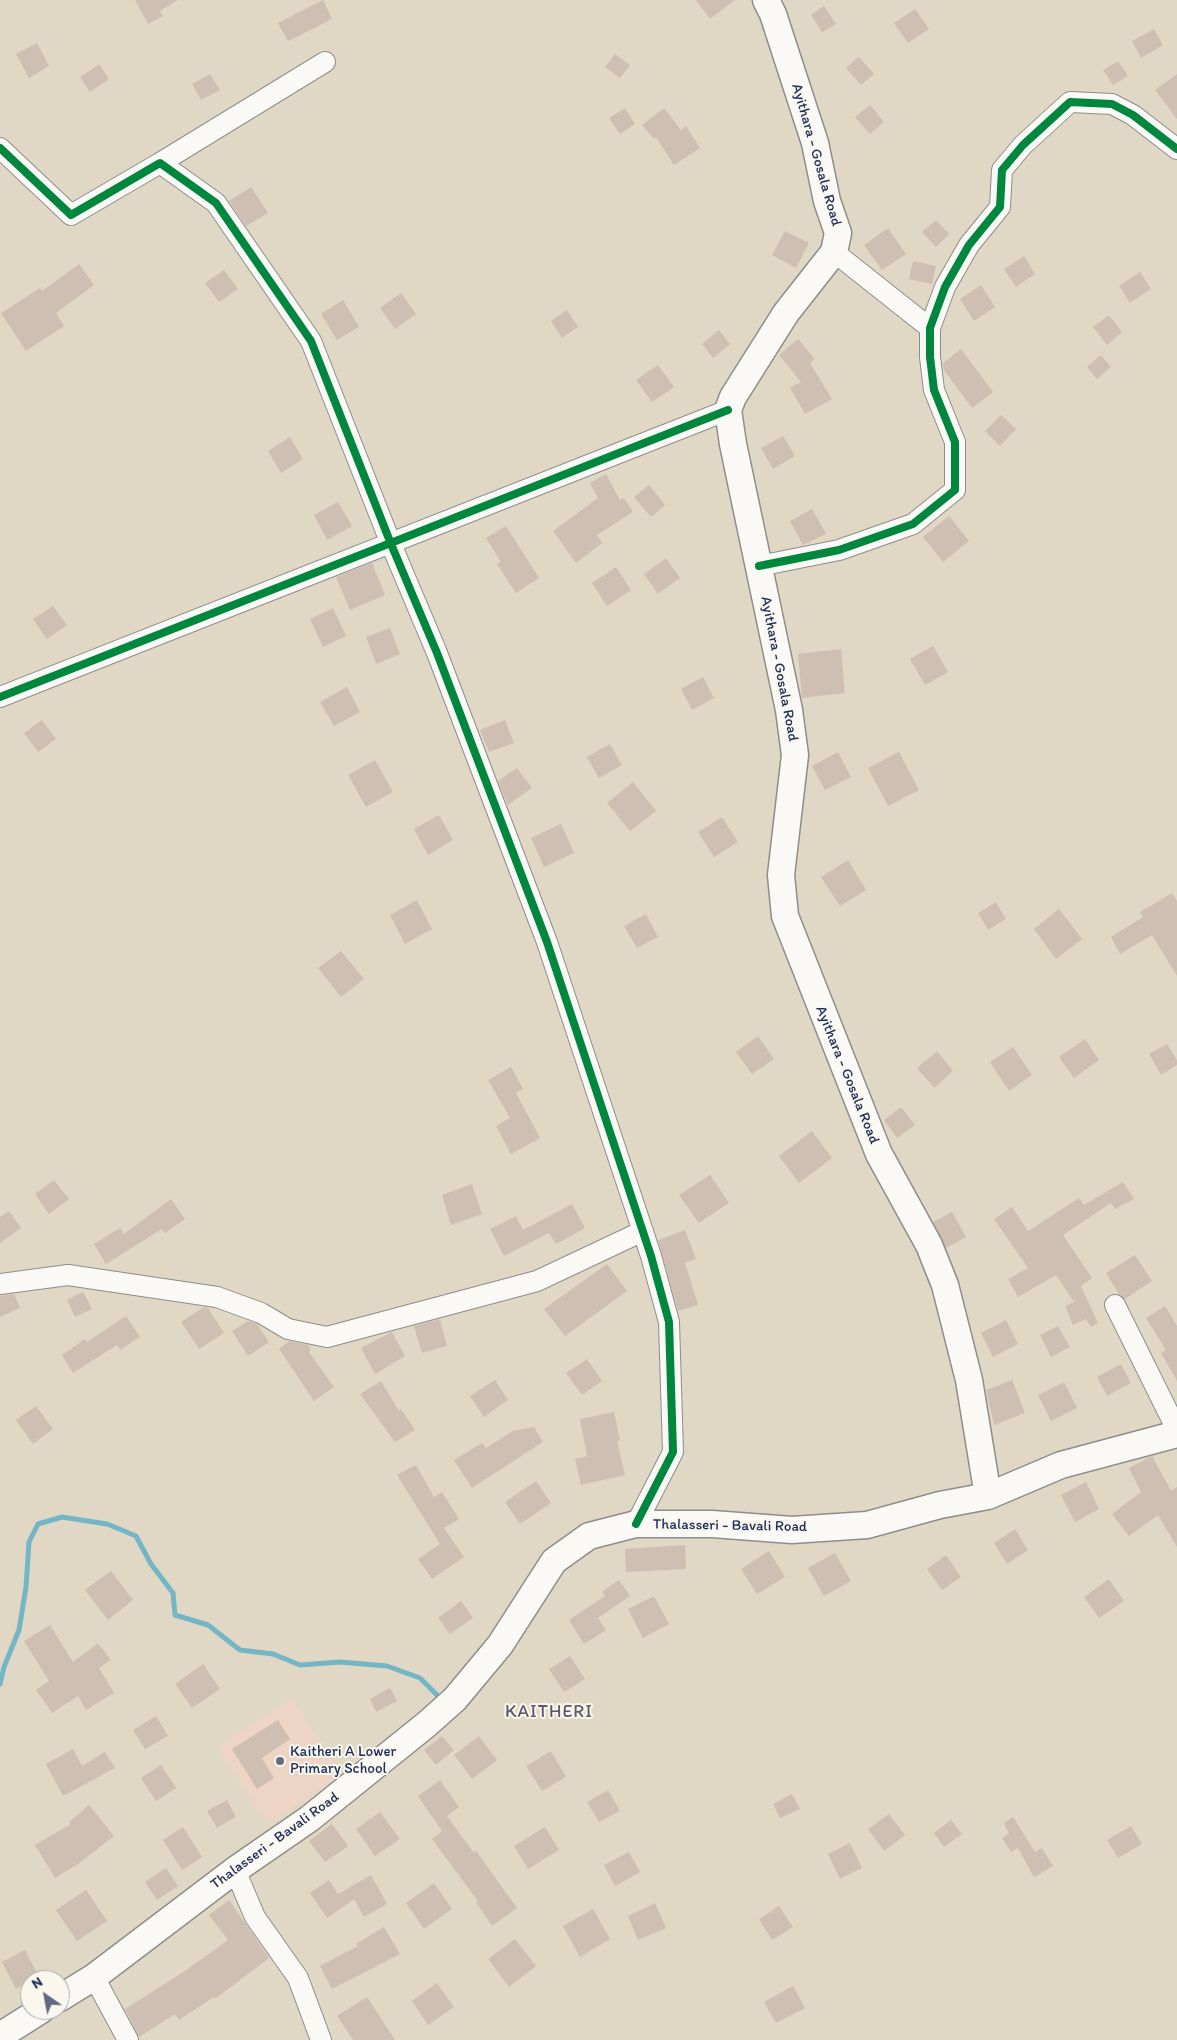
<!DOCTYPE html>
<style>
body{margin:0}
#map{position:relative;width:1177px;height:2040px;overflow:hidden;background:#e0d8c4;font-family:Itim,sans-serif}
canvas{display:block}
.north{position:absolute;left:20px;top:1970px;width:50px;height:50px;box-sizing:border-box;background:#fbf7ec;border:1px solid #a1a7b3;border-radius:50%;rotate:327deg;font-size:14px;font-weight:700;line-height:20px;text-align:center;color:#1b2f5e}
.north::after{content:'';display:block;margin:auto;width:18px;height:22px;background:#606a82;clip-path:polygon(50% 0,100% 100%,50% 72%,0 100%)}
</style>
<div id="map">
<canvas width="1177" height="2040"></canvas>
<div class="north">N</div>
</div>
<script>
const c = document.querySelector('canvas').getContext('2d');
c.lineJoin = 'round';
function paint(path, color) { c.fillStyle = color; c.fill(path, 'evenodd'); }
const poly = rows => new Path2D(rows.map(r => 'M' + r).join(''));
function stroke(path, color, width, dash) { c.strokeStyle = color; c.lineWidth = width; c.lineCap = dash ? 'butt' : 'round'; c.setLineDash(dash || []); c.stroke(path); }
function write(font, color, halo, rows, align = 'center') {
  c.font = font + ' Itim,sans-serif'; c.lineWidth = 4; c.setLineDash([]); c.textBaseline = 'middle'; c.strokeStyle = halo; c.fillStyle = color; for (const [text, x, y, turn = 0] of rows) {
    c.save(); c.translate(x, y); c.rotate((+turn || 0) * Math.PI / 180); c.textAlign = isNaN(turn) ? turn : align; if (halo) c.strokeText(text, 0, 0); c.fillText(text, 0, 0); c.restore();
  }
}
paint(poly([
 [292,1699,342,1775,268,1823,218,1747]
]), '#edd4c5');
stroke(poly([
 [0,1684,4,1667,19,1630,26,1587,29,1542,38,1524,62,1517,107,1524,136,1536,151,1564,173,1593,175,1615,208,1625,240,1650,273,1654,300,1665,340,1662,387,1666,420,1678,437,1695]
]), '#75b6c6', 5);
paint(poly([
 [135,0,178,0,160,11,163,16,148,24],
 [323,0,332,19,288,41,278,23],
 [696,0,735,0,710,19],
 [824,6,836,24,822,32,811,15],
 [915,9,929,29,908,43,894,23],
 [1154,29,1163,45,1141,58,1132,41],
 [37,43,49,66,29,78,16,54],
 [615,54,630,65,620,78,605,67],
 [859,57,874,74,861,85,846,68],
 [1118,61,1128,76,1113,85,1103,70],
 [99,64,109,79,90,92,80,77],
 [210,74,220,90,201,100,192,84],
 [1177,74,1177,119,1155,90],
 [870,105,884,122,870,134,855,117],
 [625,108,635,124,620,134,609,118],
 [664,108,681,130,686,126,700,148,674,165,656,137,654,139,642,125],
 [251,187,268,213,246,226,229,201],
 [936,220,949,234,936,247,922,232],
 [888,228,906,254,882,270,864,245],
 [785,231,809,243,796,268,772,255],
 [1024,256,1035,274,1016,287,1004,269],
 [913,261,936,266,932,284,909,279],
 [79,264,94,285,56,313,64,326,26,351,1,313,40,288,42,291],
 [224,270,238,289,219,302,205,283],
 [1140,272,1151,289,1130,303,1119,286],
 [981,285,995,307,974,321,960,299],
 [401,293,416,314,395,329,380,308],
 [343,300,359,327,337,340,321,314],
 [567,310,578,327,562,338,551,321],
 [1109,315,1122,332,1107,345,1093,327],
 [719,330,730,344,713,358,702,344],
 [798,339,815,359,810,363,832,399,805,414,790,388,801,382,779,355],
 [961,349,993,392,972,408,944,370,943,363],
 [1101,355,1111,367,1097,379,1087,367],
 [658,365,674,387,652,402,636,380],
 [1001,415,1016,429,1000,446,985,431],
 [783,436,795,456,773,469,761,448],
 [290,437,303,459,281,473,268,451],
 [606,474,620,500,624,498,633,512,597,535,602,543,576,563,553,531,598,498,590,483],
 [649,485,665,505,651,517,634,497],
 [338,502,352,526,327,540,314,515],
 [812,509,826,534,803,545,790,521],
 [949,516,969,541,943,562,923,537],
 [506,526,539,578,516,593,497,564,501,562,486,538],
 [666,558,680,578,658,594,644,574],
 [372,563,385,595,350,610,336,577],
 [616,567,631,590,607,606,592,583],
 [53,606,67,625,47,639,33,619],
 [333,608,346,636,323,647,310,619],
 [390,628,400,654,376,664,366,637],
 [933,646,948,672,925,685,910,659],
 [841,649,845,693,802,698,798,654],
 [703,677,714,698,692,710,681,689],
 [347,687,360,712,334,726,320,702],
 [42,720,56,739,38,752,24,733],
 [505,720,514,743,489,752,480,730],
 [610,744,622,765,599,778,587,757],
 [838,752,851,777,825,790,812,766],
 [899,752,919,790,888,806,868,768],
 [375,760,393,792,366,807,348,775],
 [517,768,532,788,508,805,498,781],
 [633,782,656,811,630,831,607,803],
 [439,815,453,840,428,855,414,829],
 [722,817,738,842,714,857,698,832],
 [561,824,574,853,544,867,531,838],
 [848,860,866,890,840,906,821,877],
 [1172,893,1177,901,1177,976,1152,935,1120,954,1111,937,1143,917,1140,912],
 [417,900,432,929,405,944,390,915],
 [996,902,1006,919,988,930,978,913],
 [1059,909,1082,939,1056,959,1034,929],
 [646,914,658,937,637,948,624,926],
 [341,951,364,979,341,997,318,968],
 [758,1036,774,1059,752,1074,736,1052],
 [1085,1039,1099,1060,1074,1078,1059,1057],
 [1167,1044,1177,1060,1177,1065,1161,1075,1149,1054],
 [1013,1047,1032,1075,1009,1091,990,1062],
 [937,1051,953,1071,934,1088,917,1068],
 [511,1067,523,1089,516,1093,540,1138,511,1154,496,1126,510,1118,488,1080],
 [901,1107,915,1125,897,1138,884,1120],
 [812,1131,832,1158,799,1183,779,1156],
 [710,1175,729,1203,699,1223,679,1195],
 [54,1180,69,1199,49,1214,35,1194],
 [1123,1182,1134,1199,1115,1209,1111,1203,1063,1235,1092,1278,1081,1286,1098,1323,1091,1327,1086,1319,1073,1325,1065,1306,1074,1302,1056,1275,1018,1297,1008,1279,1028,1268,994,1219,1012,1207,1028,1231,1079,1198,1084,1205],
 [472,1184,482,1214,451,1225,442,1195],
 [171,1199,185,1219,165,1233,162,1229,106,1264,94,1244,120,1228,124,1234],
 [572,1204,585,1228,556,1244,549,1233,504,1256,490,1229,516,1216,523,1230],
 [9,1211,21,1228,0,1243,0,1217],
 [952,1212,966,1237,946,1248,933,1222],
 [685,1230,696,1259,685,1263,698,1305,678,1311,658,1240],
 [1135,1255,1152,1281,1125,1299,1119,1294,1106,1273],
 [607,1264,627,1291,565,1336,544,1309],
 [83,1292,92,1309,75,1317,67,1300],
 [14,1294,20,1308,0,1317,0,1296],
 [1165,1306,1177,1326,1177,1381,1161,1353,1166,1350,1146,1318],
 [204,1307,208,1308,224,1333,199,1349,181,1322],
 [126,1316,140,1337,120,1350,117,1345,73,1373,62,1355,85,1339,87,1342],
 [440,1319,447,1346,422,1353,414,1326],
 [1006,1320,1018,1344,993,1357,981,1333],
 [248,1321,257,1324,269,1342,248,1356,232,1331],
 [1058,1326,1070,1347,1051,1357,1040,1335],
 [392,1332,405,1356,375,1374,361,1348],
 [289,1341,308,1345,311,1350,309,1352,334,1387,314,1401,279,1349],
 [587,1359,602,1381,582,1395,566,1373],
 [1121,1364,1131,1383,1107,1396,1097,1377],
 [495,1380,508,1400,484,1417,470,1396],
 [1012,1380,1025,1413,994,1425,986,1390],
 [381,1381,399,1411,401,1409,415,1430,395,1442,360,1394],
 [1064,1382,1077,1408,1051,1421,1038,1395],
 [36,1406,53,1429,33,1444,16,1420],
 [614,1412,620,1440,617,1441,625,1475,581,1485,575,1459,587,1456,580,1419],
 [534,1427,543,1442,472,1488,454,1460,482,1443,486,1448,513,1431],
 [1152,1456,1171,1491,1177,1487,1177,1547,1158,1515,1129,1536,1112,1514,1141,1492,1129,1468],
 [416,1465,434,1497,442,1492,459,1519,444,1528,464,1557,432,1579,418,1559,440,1544,397,1475],
 [536,1481,551,1503,520,1524,505,1502],
 [1086,1482,1099,1509,1075,1522,1061,1495],
 [1015,1529,1028,1550,1007,1564,994,1543],
 [685,1545,686,1569,626,1572,625,1549],
 [769,1551,785,1577,757,1594,741,1569],
 [835,1553,851,1581,824,1596,808,1568],
 [946,1555,961,1577,942,1590,927,1569],
 [111,1571,133,1600,108,1620,85,1590],
 [1109,1579,1124,1601,1099,1618,1084,1597],
 [619,1580,630,1596,598,1618,606,1630,584,1644,569,1620,605,1596,602,1592],
 [654,1596,669,1624,643,1638,628,1609],
 [461,1601,473,1618,450,1634,438,1618],
 [50,1625,73,1662,98,1643,111,1660,99,1668,114,1693,86,1710,78,1696,52,1713,36,1690,49,1681,24,1641],
 [570,1656,585,1679,564,1692,549,1669],
 [203,1664,220,1689,192,1708,175,1684],
 [390,1688,397,1701,376,1712,370,1699],
 [156,1716,168,1736,145,1749,133,1730],
 [278,1720,290,1739,262,1758,274,1778,257,1789,232,1749],
 [442,1736,454,1750,436,1765,424,1750],
 [479,1736,497,1760,472,1779,454,1755],
 [73,1749,82,1766,105,1752,115,1768,63,1796,46,1764],
 [551,1751,566,1777,542,1791,526,1766],
 [161,1765,176,1788,156,1801,141,1778],
 [440,1780,459,1807,447,1816,474,1853,476,1851,517,1908,492,1926,476,1902,478,1901,432,1839,442,1831,418,1796],
 [608,1790,620,1811,599,1822,587,1802],
 [792,1794,800,1809,780,1818,773,1804],
 [227,1800,236,1817,217,1828,207,1811],
 [89,1805,114,1836,78,1864,55,1878,35,1845,71,1824,69,1822],
 [380,1812,400,1839,375,1856,356,1829],
 [889,1814,905,1835,884,1851,868,1829],
 [1013,1817,1035,1852,1042,1848,1053,1866,1034,1877,1018,1848,1011,1852,1002,1838,1009,1833,1004,1823],
 [951,1820,962,1834,944,1847,934,1833],
 [332,1824,348,1846,325,1862,309,1841],
 [1131,1826,1142,1844,1118,1858,1107,1840],
 [183,1827,202,1857,182,1870,163,1840],
 [545,1827,559,1850,528,1869,514,1846],
 [850,1843,862,1868,840,1879,828,1854],
 [629,1852,640,1872,615,1886,604,1865],
 [166,1868,178,1886,157,1900,145,1882],
 [371,1875,387,1904,364,1917,354,1899,327,1918,310,1893,329,1880,338,1894],
 [434,1883,452,1909,424,1929,406,1903],
 [86,1890,107,1921,77,1941,56,1910],
 [229,1900,269,1958,215,1999,214,1997,179,2020,175,2014,139,2037,125,2009,185,1971,228,1940,209,1915],
 [655,1903,666,1928,638,1940,628,1916],
 [779,1906,793,1927,772,1940,759,1919],
 [593,1909,610,1939,580,1957,563,1926],
 [384,1927,400,1954,332,1989,320,1966,358,1946,356,1944],
 [515,1939,536,1966,509,1987,488,1959],
 [25,1950,39,1977,16,1989,2,1962],
 [437,1983,454,2007,428,2025,412,2001],
 [793,1986,805,2008,776,2023,764,2002],
 [367,1997,395,2040,353,2040,337,2016]
]), '#cebfb2');
const minor = poly([
 [0,148,71,215,160,163,216,203,311,341,391,544,437,653,547,942,651,1256,669,1322,673,1452,636,1524],
 [160,163,325,62],
 [834,252,930,328],
 [759,566,839,550,913,524,955,490,955,442,934,390,930,357,930,328,945,287,969,245,1000,207,1002,170,1023,145,1070,102,1112,104,1133,115,1177,149],
 [0,697,728,410],
 [0,1284,68,1275,217,1297,261,1313,288,1329,327,1337,537,1281,643,1231],
 [1115,1305,1177,1430],
 [235,1870,255,1917,298,1978,321,2040],
 [94,1977,128,2040]
]);
const major = poly([
 [766,0,773,14,815,143,827,201,838,233,834,252,786,313,733,397,728,410,733,444,789,710,795,755,781,875,785,916,879,1154,929,1245,945,1285,969,1380,988,1496],
 [60,1998,94,1977,235,1870,309,1819,427,1724,455,1699,500,1645,554,1561,589,1536,636,1524,712,1524,792,1530,867,1525,940,1505,988,1496,1061,1465,1177,1434],
 [0,2036,41,2010]
]);
stroke(minor, '#8e8d8b', 22);
stroke(major, '#8e8d8b', 29);
stroke(minor, '#faf9f6', 20);
stroke(major, '#faf9f6', 26);
stroke(poly([
 [0,148,71,215,160,163,216,203,311,341,391,544,437,653,547,942,651,1256,669,1322,673,1452,636,1524],
 [759,566,839,550,913,524,955,490,955,442,934,390,930,357,930,328,945,287,969,245,1000,207,1002,170,1023,145,1070,102,1112,104,1133,115,1177,149],
 [0,697,728,410]
]), '#00873e', 8);
for (const [x, y, r, color] of [
 [280,1761,5,"#606a82"]
]) { const dot = new Path2D(); dot.arc(x, y, r, 0, 2 * Math.PI); c.fillStyle = color; c.fill(dot); stroke(dot, '#fbf7ec', 2); }
write('15px', '#1b2f5e', '#fbf7ec', [
 ["Ayithara - Gosala Road",816,155,74],
 ["Ayithara - Gosala Road",779,669,79],
 ["Ayithara - Gosala Road",847,1075,68],
 ["Thalasseri - Bavali Road",730,1526,1],
 ["Thalasseri - Bavali Road",275,1841,-36]
]);
write('15px', '#1b2f5e', '#fbf7ec', [
 ["Kaitheri A Lower",290,1752],
 ["Primary School",290,1769]
], 'left');
c.letterSpacing = '1px';
write('18px', '#5d566d', '#fbf7ec', [
 ["KAITHERI",549,1712]
]);
c.letterSpacing = '0px';
</script>
